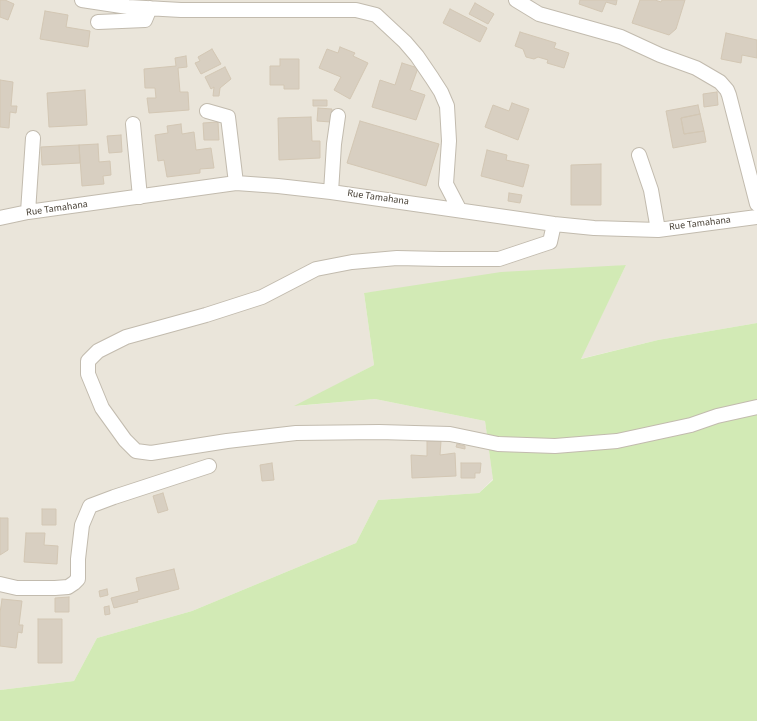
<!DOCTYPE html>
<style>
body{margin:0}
canvas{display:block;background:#f6f3ec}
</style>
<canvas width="757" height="721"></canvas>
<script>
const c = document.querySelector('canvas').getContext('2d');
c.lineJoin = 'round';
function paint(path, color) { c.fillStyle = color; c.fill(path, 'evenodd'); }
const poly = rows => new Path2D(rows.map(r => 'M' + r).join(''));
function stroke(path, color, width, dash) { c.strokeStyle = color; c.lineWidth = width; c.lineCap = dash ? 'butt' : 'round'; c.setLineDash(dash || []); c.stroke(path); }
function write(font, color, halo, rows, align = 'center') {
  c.font = font + ' "Source Sans 3",sans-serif'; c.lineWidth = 3.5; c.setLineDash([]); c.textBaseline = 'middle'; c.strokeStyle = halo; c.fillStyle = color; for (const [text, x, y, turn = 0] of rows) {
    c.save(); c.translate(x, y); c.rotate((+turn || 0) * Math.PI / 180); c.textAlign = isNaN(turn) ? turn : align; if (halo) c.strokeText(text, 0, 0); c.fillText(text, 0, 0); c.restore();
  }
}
paint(poly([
 [0,0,757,0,757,323,658,340,580,359,626,265,364,293,374,365,296,406,375,399,485,421,493,479,479,493,378,500,356,543,192,611,97,638,74,681,0,690]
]), '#eae5da');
paint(poly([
 [626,265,581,359,658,340,757,323,757,721,0,721,0,690,74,681,97,638,192,611,356,543,378,500,479,493,493,480,485,421,375,399,294,406,374,365,364,293,501,272]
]), '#d2eab5');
const building = poly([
 [0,0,5,0,14,4,8,20,0,17,0,0],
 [580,0,617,0,616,5,606,2,602,12,579,4,580,0],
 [640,0,655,0,661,2,662,0,685,0,676,29,669,35,632,23,640,0],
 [475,3,494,14,488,24,469,14,475,3],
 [450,9,487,28,480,42,443,23,450,9],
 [45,11,68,15,66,27,90,31,88,47,40,39,45,11],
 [520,32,556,43,554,48,569,53,564,68,547,63,548,60,538,57,534,59,526,57,523,49,515,46,520,32],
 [726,33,757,40,757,58,742,55,741,63,721,59,726,33],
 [340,47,355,53,353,56,368,63,350,99,334,90,341,77,319,68,327,49,338,53,340,47],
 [212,49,221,64,201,74,195,63,200,61,198,57,212,49],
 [186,56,187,67,178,68,180,92,188,92,189,110,149,113,147,98,156,98,155,88,145,88,144,69,176,66,175,58,186,56],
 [280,59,299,59,299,89,284,89,284,85,270,85,270,66,280,66,280,59],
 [402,63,418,68,410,90,425,95,416,120,372,107,380,80,395,85,402,63],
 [225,67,231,79,220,88,219,96,213,96,214,87,211,89,205,77,225,67],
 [0,80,13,82,11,106,17,106,16,113,10,112,9,128,0,127,0,80],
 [85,90,87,125,49,127,47,93,85,90],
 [717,92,718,105,704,107,703,94,717,92],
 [313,100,327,100,327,106,313,106,313,100],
 [512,103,529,109,518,140,485,127,493,105,509,111,512,103],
 [698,105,700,114,681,118,684,134,704,131,706,142,673,148,666,111,698,105],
 [318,108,332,109,331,122,317,121,318,108],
 [700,114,704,131,684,134,681,118,700,114],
 [311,117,312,141,320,141,320,158,279,160,278,118,311,117],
 [360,121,439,144,426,186,347,163,360,121],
 [218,122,219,140,204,140,203,123,218,122],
 [181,124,182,134,194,132,196,150,211,148,214,168,200,169,200,173,167,177,164,160,158,161,155,135,168,133,167,126,181,124],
 [121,135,122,152,109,153,107,136,121,135],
 [98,144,99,162,110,161,111,175,103,176,104,184,82,186,79,145,98,144],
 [79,145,80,163,42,165,41,147,79,145],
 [487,150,507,155,506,160,529,165,523,187,481,176,487,150],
 [601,164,601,205,571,205,571,165,601,164],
 [509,193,522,195,520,203,508,201,509,193],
 [427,441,441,441,440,455,455,453,456,476,412,478,411,455,427,456,427,441],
 [457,444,465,446,465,449,456,447,457,444],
 [272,463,274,480,262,481,260,465,272,463],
 [461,463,481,463,480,473,475,473,475,478,461,478,461,463],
 [163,493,168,510,158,513,153,496,163,493],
 [42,509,56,509,56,525,42,525,42,509],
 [0,518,8,518,8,550,0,555,0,518],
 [26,533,45,533,44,545,58,546,57,564,24,562,26,533],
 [174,569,179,589,137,600,138,602,114,608,111,598,139,591,136,578,174,569],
 [107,589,108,595,100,597,99,591,107,589],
 [69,597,69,612,55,612,55,598,69,597],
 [2,599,22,601,19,625,23,625,22,633,18,632,16,648,0,646,0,613,2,599],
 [109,606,110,614,105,615,104,607,109,606],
 [38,619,62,619,62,663,38,663,38,619]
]);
paint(building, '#d8cfc1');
stroke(building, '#d3c7b4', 1);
const street = poly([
 [82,0,128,7,181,10,356,10,376,15,405,42,417,56,432,78,441,92,447,106,449,141,446,184,459,209],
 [516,0,539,14,621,37,660,55,696,68,720,82,727,90,729,95,757,204],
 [98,22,145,20,150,8],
 [207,111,228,117,236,183],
 [133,124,140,197],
 [639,155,651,190,658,230],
 [331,192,334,144,338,116],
 [28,212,33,138],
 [0,218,28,212,236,183,278,186,331,192,554,224,594,228,658,230,757,217],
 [554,224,550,242,499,259,441,259,397,258,352,262,316,269,262,297,206,315,126,337,98,351,88,361,88,374,102,408,125,440,136,451,151,453,227,441,296,433,379,432,450,434,498,444,555,446,617,441,691,425,717,416,757,407],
 [0,584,17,588,55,588,68,587,74,583,78,579,78,559,82,525,90,506,114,497,209,466]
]);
stroke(street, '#c2bbae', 16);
stroke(street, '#fff', 14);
write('10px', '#4b4439', '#fff', [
 ["Rue Tamahana",378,198,8],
 ["Rue Tamahana",57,209,-8],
 ["Rue Tamahana",700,224,-7]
]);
</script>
